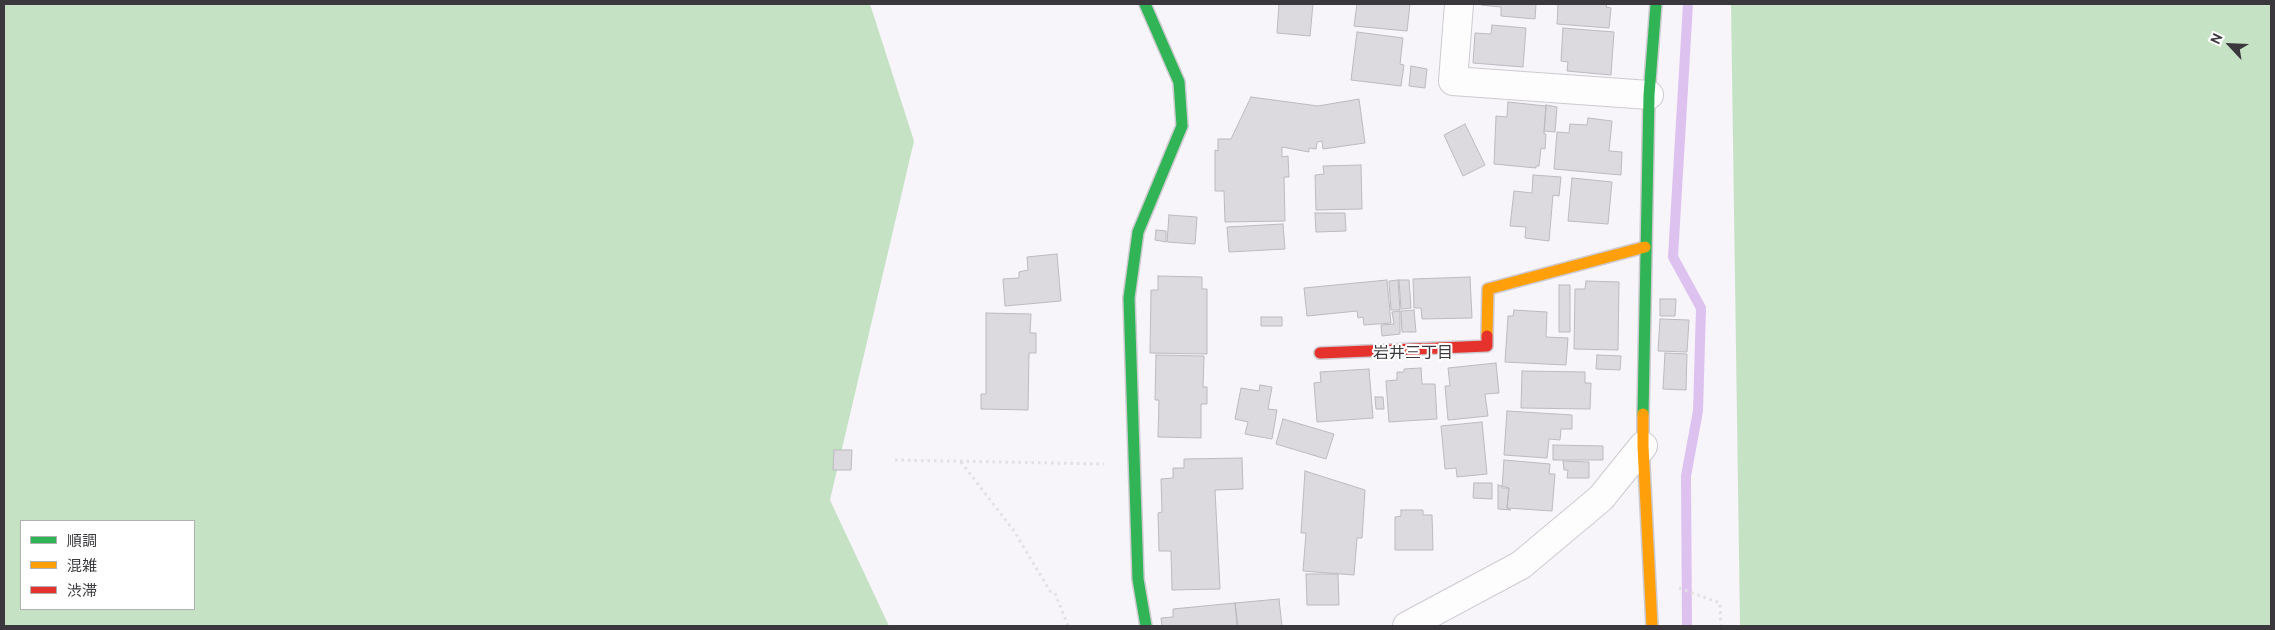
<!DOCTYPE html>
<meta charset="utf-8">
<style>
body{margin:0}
#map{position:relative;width:2275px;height:630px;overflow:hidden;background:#f7f4fa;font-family:Cabin,"Noto Sans JP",sans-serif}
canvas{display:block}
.frame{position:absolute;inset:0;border:5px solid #3a383c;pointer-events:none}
.legend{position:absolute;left:20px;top:520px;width:175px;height:90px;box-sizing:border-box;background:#fff;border:1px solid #b0afb1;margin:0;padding:6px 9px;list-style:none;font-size:15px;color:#3a383c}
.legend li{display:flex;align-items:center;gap:10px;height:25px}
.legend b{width:25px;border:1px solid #b0afb1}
.north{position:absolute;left:2205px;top:20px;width:50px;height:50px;-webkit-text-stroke:4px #fff;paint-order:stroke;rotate:295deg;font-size:14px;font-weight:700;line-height:20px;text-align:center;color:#3a383c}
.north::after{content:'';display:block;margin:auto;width:18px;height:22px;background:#3a383c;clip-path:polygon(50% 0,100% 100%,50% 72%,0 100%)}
</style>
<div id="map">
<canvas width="2275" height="630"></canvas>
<div class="frame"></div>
<ul class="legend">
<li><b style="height:6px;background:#30b455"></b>順調</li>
<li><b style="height:6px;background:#ff9f0a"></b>混雑</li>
<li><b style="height:6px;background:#e5322d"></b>渋滞</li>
</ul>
<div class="north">N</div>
</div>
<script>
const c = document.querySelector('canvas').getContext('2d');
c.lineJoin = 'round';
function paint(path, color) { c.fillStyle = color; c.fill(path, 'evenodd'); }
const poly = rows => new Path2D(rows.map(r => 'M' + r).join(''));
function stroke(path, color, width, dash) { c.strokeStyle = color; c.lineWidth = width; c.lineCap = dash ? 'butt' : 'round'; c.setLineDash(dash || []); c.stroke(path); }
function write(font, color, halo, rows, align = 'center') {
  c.font = font + ' Cabin,"Noto Sans JP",sans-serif'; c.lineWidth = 4; c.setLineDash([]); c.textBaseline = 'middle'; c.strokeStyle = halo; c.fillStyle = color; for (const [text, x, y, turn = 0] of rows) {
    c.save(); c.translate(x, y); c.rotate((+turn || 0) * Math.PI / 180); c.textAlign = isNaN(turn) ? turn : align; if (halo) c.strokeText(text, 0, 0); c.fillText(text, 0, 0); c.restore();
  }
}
paint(poly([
 [4,4,870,4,914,141,830,500,889,626,4,626],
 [21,521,194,521,194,609,21,609],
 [1731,4,2271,4,2271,626,1740,625]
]), '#c6e2c5');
stroke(poly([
 [1687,626,1686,476,1698,411,1701,308,1673,257,1688,4]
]), '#ddc2f0', 10);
const building = poly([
 [1279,4,1313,4,1310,36,1277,33,1279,4],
 [1357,4,1410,4,1407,31,1354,26,1357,4],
 [1481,4,1536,4,1535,19,1501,16,1501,7,1481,5,1481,4],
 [1558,4,1607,4,1606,7,1611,8,1609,28,1557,24,1558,4],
 [1492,25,1526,28,1523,67,1473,63,1475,33,1491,34,1492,25],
 [1563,28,1614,32,1611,75,1567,71,1568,62,1561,61,1563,28],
 [1357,32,1403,38,1400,64,1404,65,1401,86,1351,80,1357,32],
 [1411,66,1427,69,1425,88,1409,86,1411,66],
 [1251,97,1318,106,1359,99,1365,143,1323,149,1322,141,1317,142,1316,149,1309,148,1309,152,1282,147,1282,157,1288,156,1289,177,1284,177,1285,221,1225,222,1224,191,1215,191,1215,150,1218,151,1218,139,1231,139,1251,97],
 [1508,102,1546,106,1544,134,1546,134,1545,149,1541,148,1539,166,1536,166,1536,168,1494,164,1496,116,1507,117,1508,102],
 [1546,105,1557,107,1555,132,1544,131,1546,105],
 [1588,118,1612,121,1609,151,1622,152,1621,175,1554,169,1557,132,1569,133,1570,124,1587,125,1588,118],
 [1465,124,1485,165,1463,176,1444,135,1465,124],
 [1361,165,1362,209,1316,210,1315,175,1324,174,1323,166,1361,165],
 [1533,175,1561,177,1559,196,1553,195,1549,241,1525,238,1526,227,1510,226,1514,191,1532,193,1533,175],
 [1572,178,1612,182,1608,224,1568,221,1572,178],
 [1315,213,1345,213,1346,231,1316,232,1315,213],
 [1169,215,1197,217,1195,244,1167,242,1169,215],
 [1283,224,1285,249,1229,252,1227,227,1283,224],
 [1156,230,1166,231,1166,242,1155,240,1156,230],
 [1057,254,1061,301,1005,306,1003,279,1019,278,1019,272,1028,270,1027,257,1057,254],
 [1158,276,1202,277,1202,289,1207,289,1207,354,1150,353,1151,290,1158,290,1158,276],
 [1470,277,1472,318,1422,319,1421,308,1414,308,1413,279,1470,277],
 [1387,280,1391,323,1364,325,1363,317,1358,318,1357,311,1307,316,1304,288,1387,280],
 [1398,280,1400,310,1391,310,1389,281,1398,280],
 [1399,280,1409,280,1411,308,1401,309,1399,280],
 [1586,281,1619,282,1618,350,1574,349,1575,289,1585,289,1586,281],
 [1559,285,1570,285,1570,332,1559,332,1559,285],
 [1660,299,1676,299,1675,316,1660,316,1660,299],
 [1414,310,1416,332,1402,332,1401,311,1414,310],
 [1514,310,1547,312,1546,337,1568,338,1566,365,1505,362,1508,316,1513,316,1514,310],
 [1400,311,1400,334,1382,336,1381,325,1394,324,1392,312,1400,311],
 [986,313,1031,314,1030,333,1036,333,1036,353,1029,353,1028,410,981,409,981,394,986,394,986,313],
 [1261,317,1282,317,1282,326,1261,326,1261,317],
 [1660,319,1689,320,1687,352,1658,351,1660,319],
 [1665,353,1687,354,1686,390,1663,389,1665,353],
 [1156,355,1204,356,1203,387,1207,387,1207,404,1201,404,1201,438,1158,437,1159,400,1155,400,1156,355],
 [1597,355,1621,356,1620,370,1596,369,1597,355],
 [1496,363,1499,393,1485,394,1488,416,1448,420,1445,386,1450,386,1448,368,1496,363],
 [1421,368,1422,384,1435,384,1437,419,1389,422,1386,381,1397,380,1397,372,1404,372,1404,369,1421,368],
 [1369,369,1373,418,1317,422,1314,383,1321,382,1320,372,1369,369],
 [1522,371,1585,372,1585,383,1591,383,1590,409,1521,408,1522,371],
 [1260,385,1272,387,1268,409,1277,410,1272,439,1245,434,1248,422,1235,419,1241,388,1259,391,1260,385],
 [1375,397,1383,397,1384,409,1376,409,1375,397],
 [1507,411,1572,415,1572,429,1561,429,1560,440,1549,439,1547,458,1504,455,1507,411],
 [1283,419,1334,434,1326,459,1276,444,1283,419],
 [1482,422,1487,474,1457,477,1456,468,1445,469,1441,426,1482,422],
 [1553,445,1603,446,1603,460,1553,460,1553,445],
 [834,450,852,450,851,470,833,470,834,450],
 [1242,458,1243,489,1215,490,1220,589,1172,590,1171,551,1159,551,1158,513,1162,512,1161,479,1173,478,1173,468,1184,468,1184,459,1242,458],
 [1504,460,1550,464,1549,474,1555,474,1552,511,1507,508,1509,488,1502,488,1504,460],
 [1563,461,1589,462,1589,478,1567,478,1568,470,1564,470,1563,461],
 [1305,471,1365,490,1362,538,1357,538,1354,575,1303,571,1306,533,1301,533,1305,471],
 [1474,483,1492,483,1492,499,1473,498,1474,483],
 [1498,485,1509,488,1507,508,1511,510,1498,509,1498,485],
 [1401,510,1423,510,1423,515,1432,515,1433,550,1395,550,1395,517,1401,516,1401,510],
 [1306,574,1338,574,1339,605,1307,605,1306,574],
 [1279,599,1282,626,1238,626,1235,603,1279,599],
 [1235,603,1237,626,1162,626,1161,618,1173,617,1173,609,1235,603]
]);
paint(building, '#dddadf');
stroke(building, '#bcbabe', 1);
const street = poly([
 [1459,4,1453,81,1649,95],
 [1407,626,1521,565,1601,498,1643,446]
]);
const fast = poly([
 [1145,4,1179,82,1182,126,1138,232,1129,298,1138,579,1146,626],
 [1643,414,1649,95,1656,4]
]);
const slow = poly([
 [1487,336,1488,289,1645,247],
 [1643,414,1643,446,1652,626]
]);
const jam = poly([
 [1320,353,1487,346,1487,336]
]);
stroke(street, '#cdcbd0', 30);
stroke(fast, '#cdcbd0', 14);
stroke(slow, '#cdcbd0', 14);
stroke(jam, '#cdcbd0', 14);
stroke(poly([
 [895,460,1104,464],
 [961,462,1014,531,1050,591,1055,593,1068,626],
 [1679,588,1720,603,1721,626]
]), '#e1e0e2', 3, [2.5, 4]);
stroke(street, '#fefdfe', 28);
stroke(fast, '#30b455', 11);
stroke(slow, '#ff9f0a', 11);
stroke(jam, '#e5322d', 11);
write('16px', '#3a383c', '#fff', [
 ["岩井三丁目",1413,353]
]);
</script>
